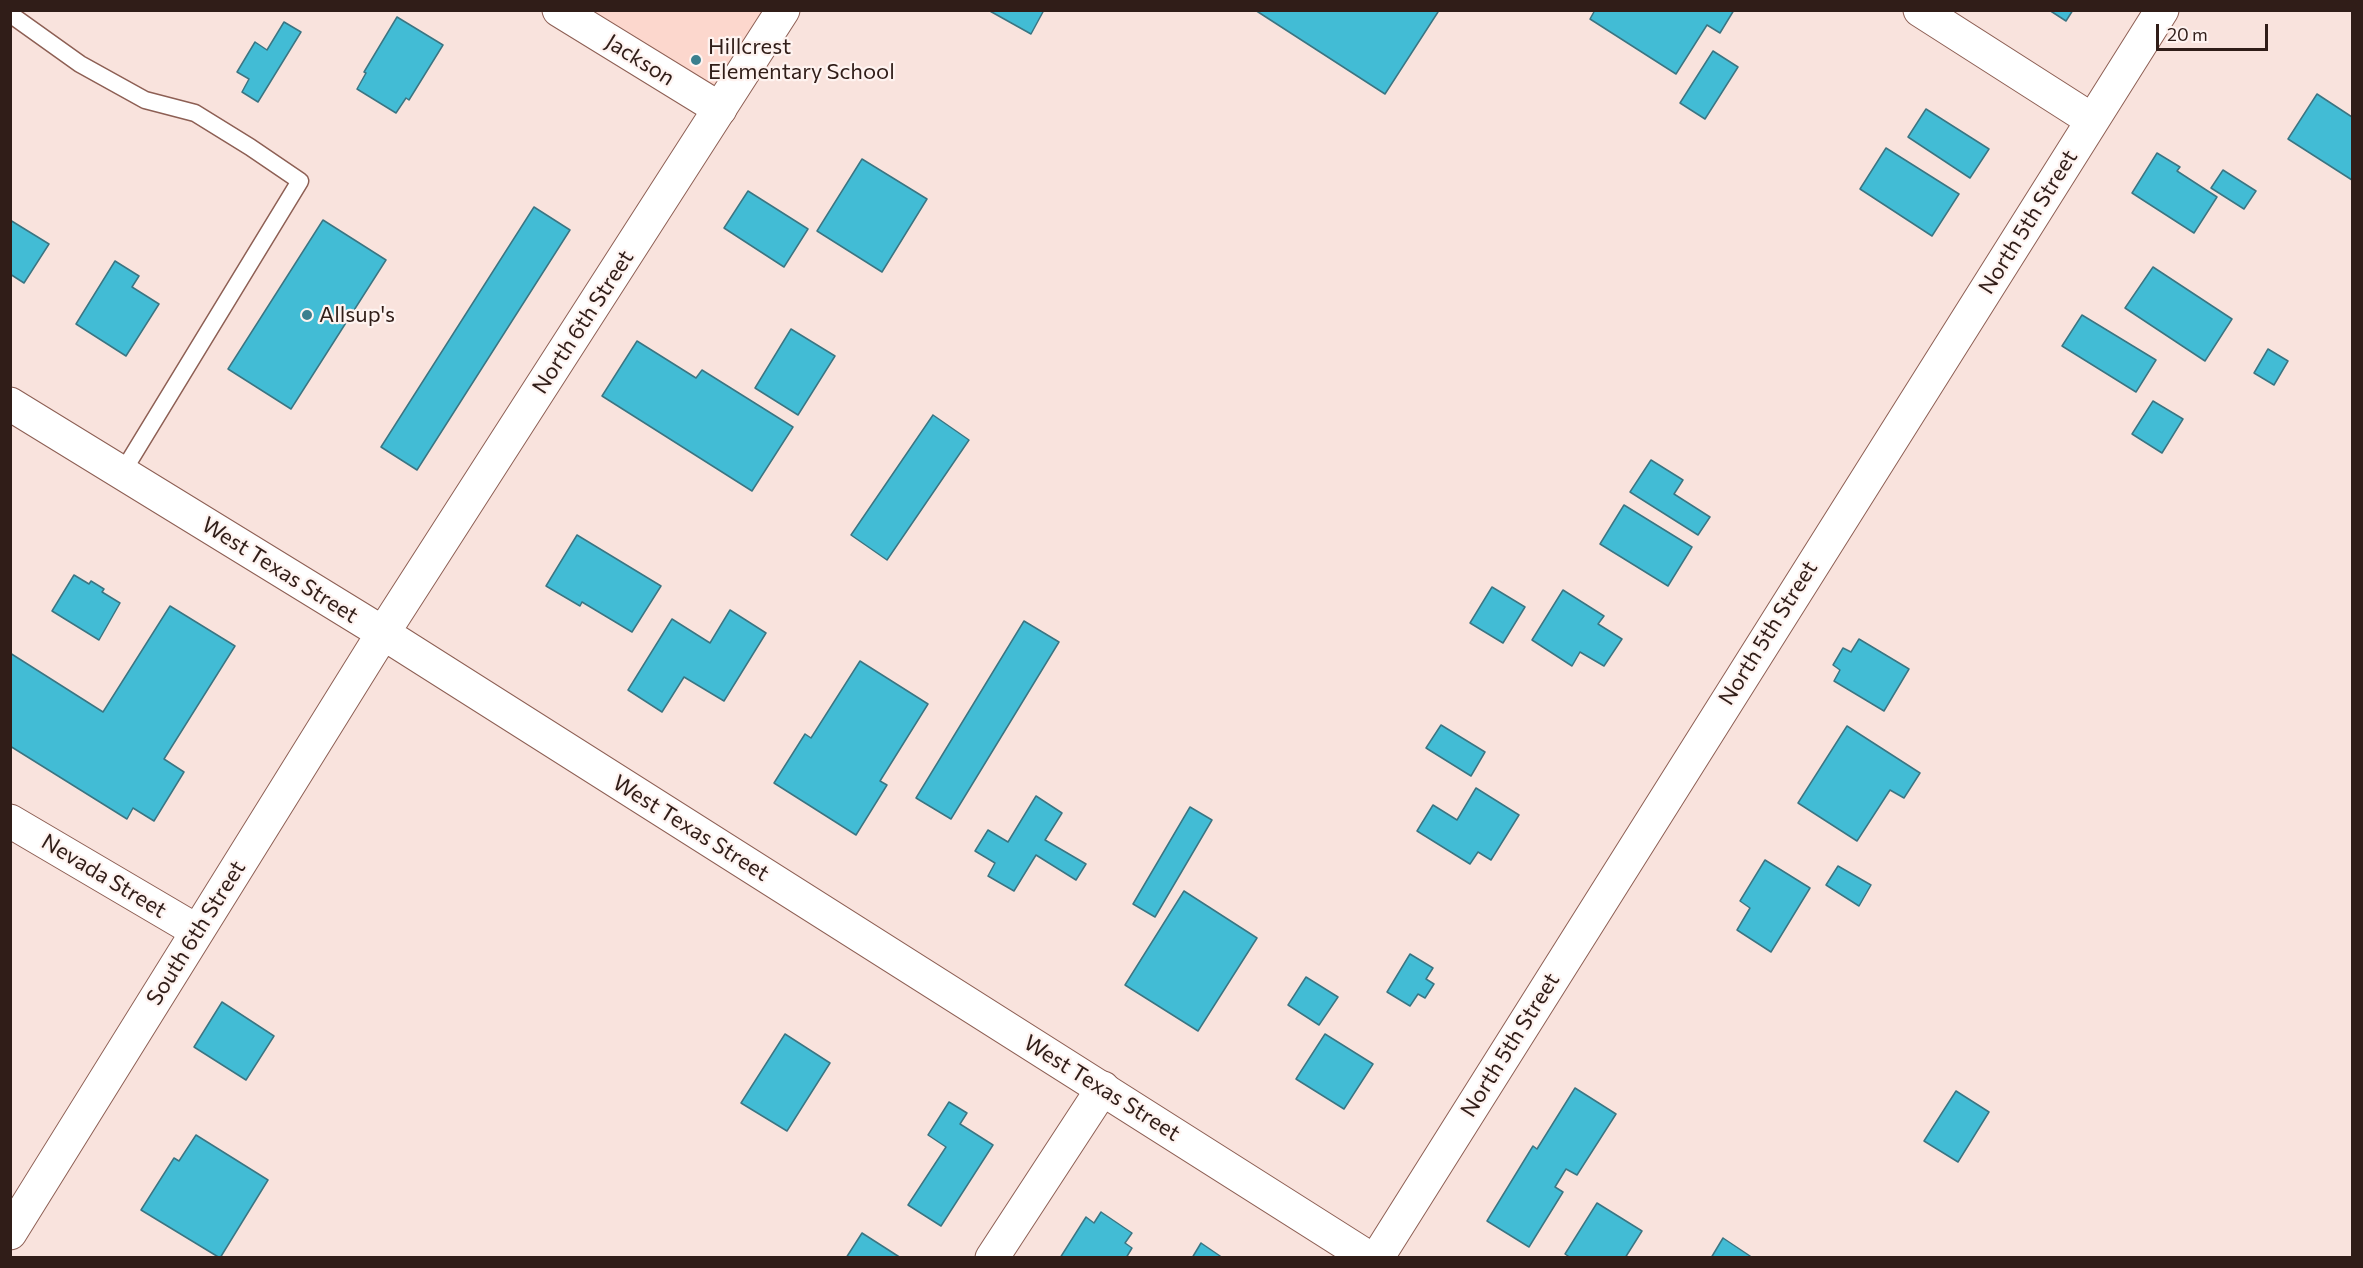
<!DOCTYPE html>
<style>
body{margin:0}
#map{position:relative;width:2363px;height:1268px;overflow:hidden;background:#f9e3dd;font-family:Commissioner,sans-serif}
canvas{display:block}
.frame{position:absolute;inset:0;border:12px solid #301d18;pointer-events:none}
.scale{position:absolute;left:2156px;top:24px;width:112px;height:27px;box-sizing:border-box;border:3px solid #301d18;border-top:0;padding-left:8px;font-size:18px;line-height:21px;white-space:nowrap;color:#301d18;-webkit-text-stroke:4px #fef3f0;paint-order:stroke}
</style>
<div id="map">
<canvas width="2363" height="1268"></canvas>
<div class="frame"></div>
<div class="scale">20 m</div>
</div>
<script>
const c = document.querySelector('canvas').getContext('2d');
c.lineJoin = 'round';
function paint(path, color) { c.fillStyle = color; c.fill(path, 'evenodd'); }
const poly = rows => new Path2D(rows.map(r => 'M' + r).join(''));
function stroke(path, color, width, dash) { c.strokeStyle = color; c.lineWidth = width; c.lineCap = dash ? 'butt' : 'round'; c.setLineDash(dash || []); c.stroke(path); }
function write(font, color, halo, rows, align = 'center') {
  c.font = font + ' Commissioner,sans-serif'; c.lineWidth = 4.5; c.setLineDash([]); c.textBaseline = 'middle'; c.strokeStyle = halo; c.fillStyle = color; for (const [text, x, y, turn = 0] of rows) {
    c.save(); c.translate(x, y); c.rotate((+turn || 0) * Math.PI / 180); c.textAlign = isNaN(turn) ? turn : align; if (halo) c.strokeText(text, 0, 0); c.fillText(text, 0, 0); c.restore();
  }
}
paint(poly([
 [559,11,783,11,720,109]
]), '#fcd7cd');
const building = poly([
 [988,10,1044,10,1031,34,988,10],
 [1255,10,1436,10,1438,12,1385,94,1255,10],
 [1595,10,1734,10,1720,33,1707,25,1676,74,1590,19,1595,10],
 [2049,10,2073,10,2066,21,2049,10],
 [397,17,443,45,409,100,406,98,396,113,357,89,366,73,364,72,397,17],
 [284,22,301,32,258,102,242,92,249,79,237,72,255,42,267,50,284,22],
 [1713,51,1738,67,1705,119,1680,103,1713,51],
 [2317,94,2352,117,2352,180,2288,139,2317,94],
 [1926,109,1989,149,1970,178,1908,137,1926,109],
 [1886,148,1959,194,1932,236,1860,189,1886,148],
 [2157,153,2180,167,2177,171,2217,197,2194,233,2132,193,2157,153],
 [862,159,927,199,882,272,817,231,862,159],
 [2223,170,2256,191,2244,209,2211,188,2223,170],
 [748,191,808,229,784,267,724,228,748,191],
 [534,207,570,230,417,470,381,447,534,207],
 [10,220,49,244,24,283,10,274,10,220],
 [323,220,386,260,291,409,228,369,323,220],
 [115,261,139,276,132,287,159,304,126,356,76,324,115,261],
 [2153,267,2232,319,2205,361,2125,308,2153,267],
 [2082,315,2156,360,2136,392,2062,346,2082,315],
 [791,329,835,356,798,415,755,388,791,329],
 [637,341,696,378,702,370,793,427,752,491,602,396,637,341],
 [2268,349,2288,361,2274,385,2254,373,2268,349],
 [2153,401,2183,419,2162,453,2132,434,2153,401],
 [933,415,969,440,887,560,851,535,933,415],
 [1651,460,1683,480,1674,494,1710,517,1698,535,1630,492,1651,460],
 [1624,505,1692,547,1668,586,1600,544,1624,505],
 [577,535,661,586,632,632,582,602,580,606,546,586,577,535],
 [74,575,89,584,91,581,104,589,102,592,120,603,99,640,52,611,74,575],
 [1492,587,1525,607,1503,643,1470,623,1492,587],
 [1563,590,1604,616,1598,624,1622,639,1604,666,1580,652,1572,666,1532,640,1563,590],
 [170,606,235,646,164,759,184,772,154,821,133,808,127,819,10,746,10,653,103,712,170,606],
 [730,610,766,633,724,701,684,677,662,712,628,690,672,619,710,643,730,610],
 [1024,621,1059,642,951,819,916,798,1024,621],
 [1859,639,1909,669,1884,711,1834,681,1840,670,1833,665,1843,648,1851,652,1859,639],
 [860,661,928,704,880,781,887,785,856,835,774,783,805,734,811,738,860,661],
 [1441,725,1485,752,1471,776,1426,748,1441,725],
 [1847,726,1920,773,1904,798,1890,790,1857,841,1798,803,1847,726],
 [1476,788,1519,815,1491,860,1478,852,1470,864,1417,831,1433,805,1457,820,1476,788],
 [1036,796,1062,813,1045,840,1086,864,1076,880,1036,855,1014,891,988,876,995,863,975,851,988,830,1008,842,1036,796],
 [1190,807,1212,820,1155,917,1133,904,1190,807],
 [1765,860,1810,888,1771,952,1737,930,1750,908,1740,901,1765,860],
 [1838,866,1871,885,1859,906,1826,885,1838,866],
 [1184,891,1257,938,1198,1031,1125,985,1184,891],
 [1410,954,1433,968,1426,979,1434,984,1425,998,1418,994,1410,1006,1387,992,1410,954],
 [1306,977,1338,997,1319,1025,1288,1005,1306,977],
 [222,1002,274,1036,246,1080,194,1047,222,1002],
 [785,1034,830,1063,787,1131,741,1103,785,1034],
 [1325,1034,1373,1064,1344,1109,1296,1079,1325,1034],
 [1575,1088,1616,1114,1577,1175,1566,1169,1555,1187,1563,1192,1529,1247,1487,1221,1533,1146,1537,1149,1575,1088],
 [1956,1091,1989,1112,1958,1162,1924,1141,1956,1091],
 [949,1102,967,1113,960,1124,993,1145,941,1226,908,1205,946,1147,928,1135,949,1102],
 [196,1135,268,1180,220,1258,141,1210,174,1158,179,1161,196,1135],
 [1597,1203,1642,1231,1625,1258,1571,1258,1565,1254,1597,1203],
 [1101,1212,1132,1233,1125,1243,1132,1248,1126,1258,1060,1258,1086,1217,1094,1223,1101,1212],
 [862,1233,901,1258,846,1258,862,1233],
 [1723,1238,1753,1258,1711,1258,1723,1238],
 [1201,1243,1223,1258,1192,1258,1201,1243]
]);
paint(building, '#42bcd5');
stroke(building, '#3b7582', 1.5);
const lane = poly([
 [10,14,80,64,145,100,195,113,250,147,300,181,122,473]
]);
const street = poly([
 [559,10,720,109],
 [1920,10,2092,120],
 [10,821,197,931],
 [992,1258,1103,1088],
 [1377,1258,2162,10]
]);
const secondary = poly([
 [10,404,383,633,1369,1258],
 [10,1233,383,633,783,10]
]);
stroke(lane, '#8d5f54', 19);
stroke(street, '#8d5f54', 35);
stroke(secondary, '#8d5f54', 35);
stroke(lane, '#fff', 16);
stroke(street, '#fff', 33);
stroke(secondary, '#fff', 33);
for (const [x, y, r, color] of [
 [696,60,6,"#3b7f8e"],
 [307,315,6,"#3b7f8e"]
]) { const dot = new Path2D(); dot.arc(x, y, r, 0, 2 * Math.PI); c.fillStyle = color; c.fill(dot); stroke(dot, '#fef3f0', 2); }
write('22px', '#301d18', '#fef3f0', [
 ["Hillcrest",708,47],
 ["Elementary School",708,72],
 ["Allsup's",319,315]
], 'left');
write('22px', '#301d18', '#fef3f0', [
 ["Jackson",640,60,32],
 ["North 5th Street",2028,222,-58],
 ["North 6th Street",583,322,-57],
 ["West Texas Street",280,570,32],
 ["North 5th Street",1768,633,-58],
 ["West Texas Street",691,828,32],
 ["Nevada Street",104,876,31],
 ["South 6th Street",196,933,-58],
 ["North 5th Street",1510,1045,-58],
 ["West Texas Street",1102,1088,32]
]);
</script>
